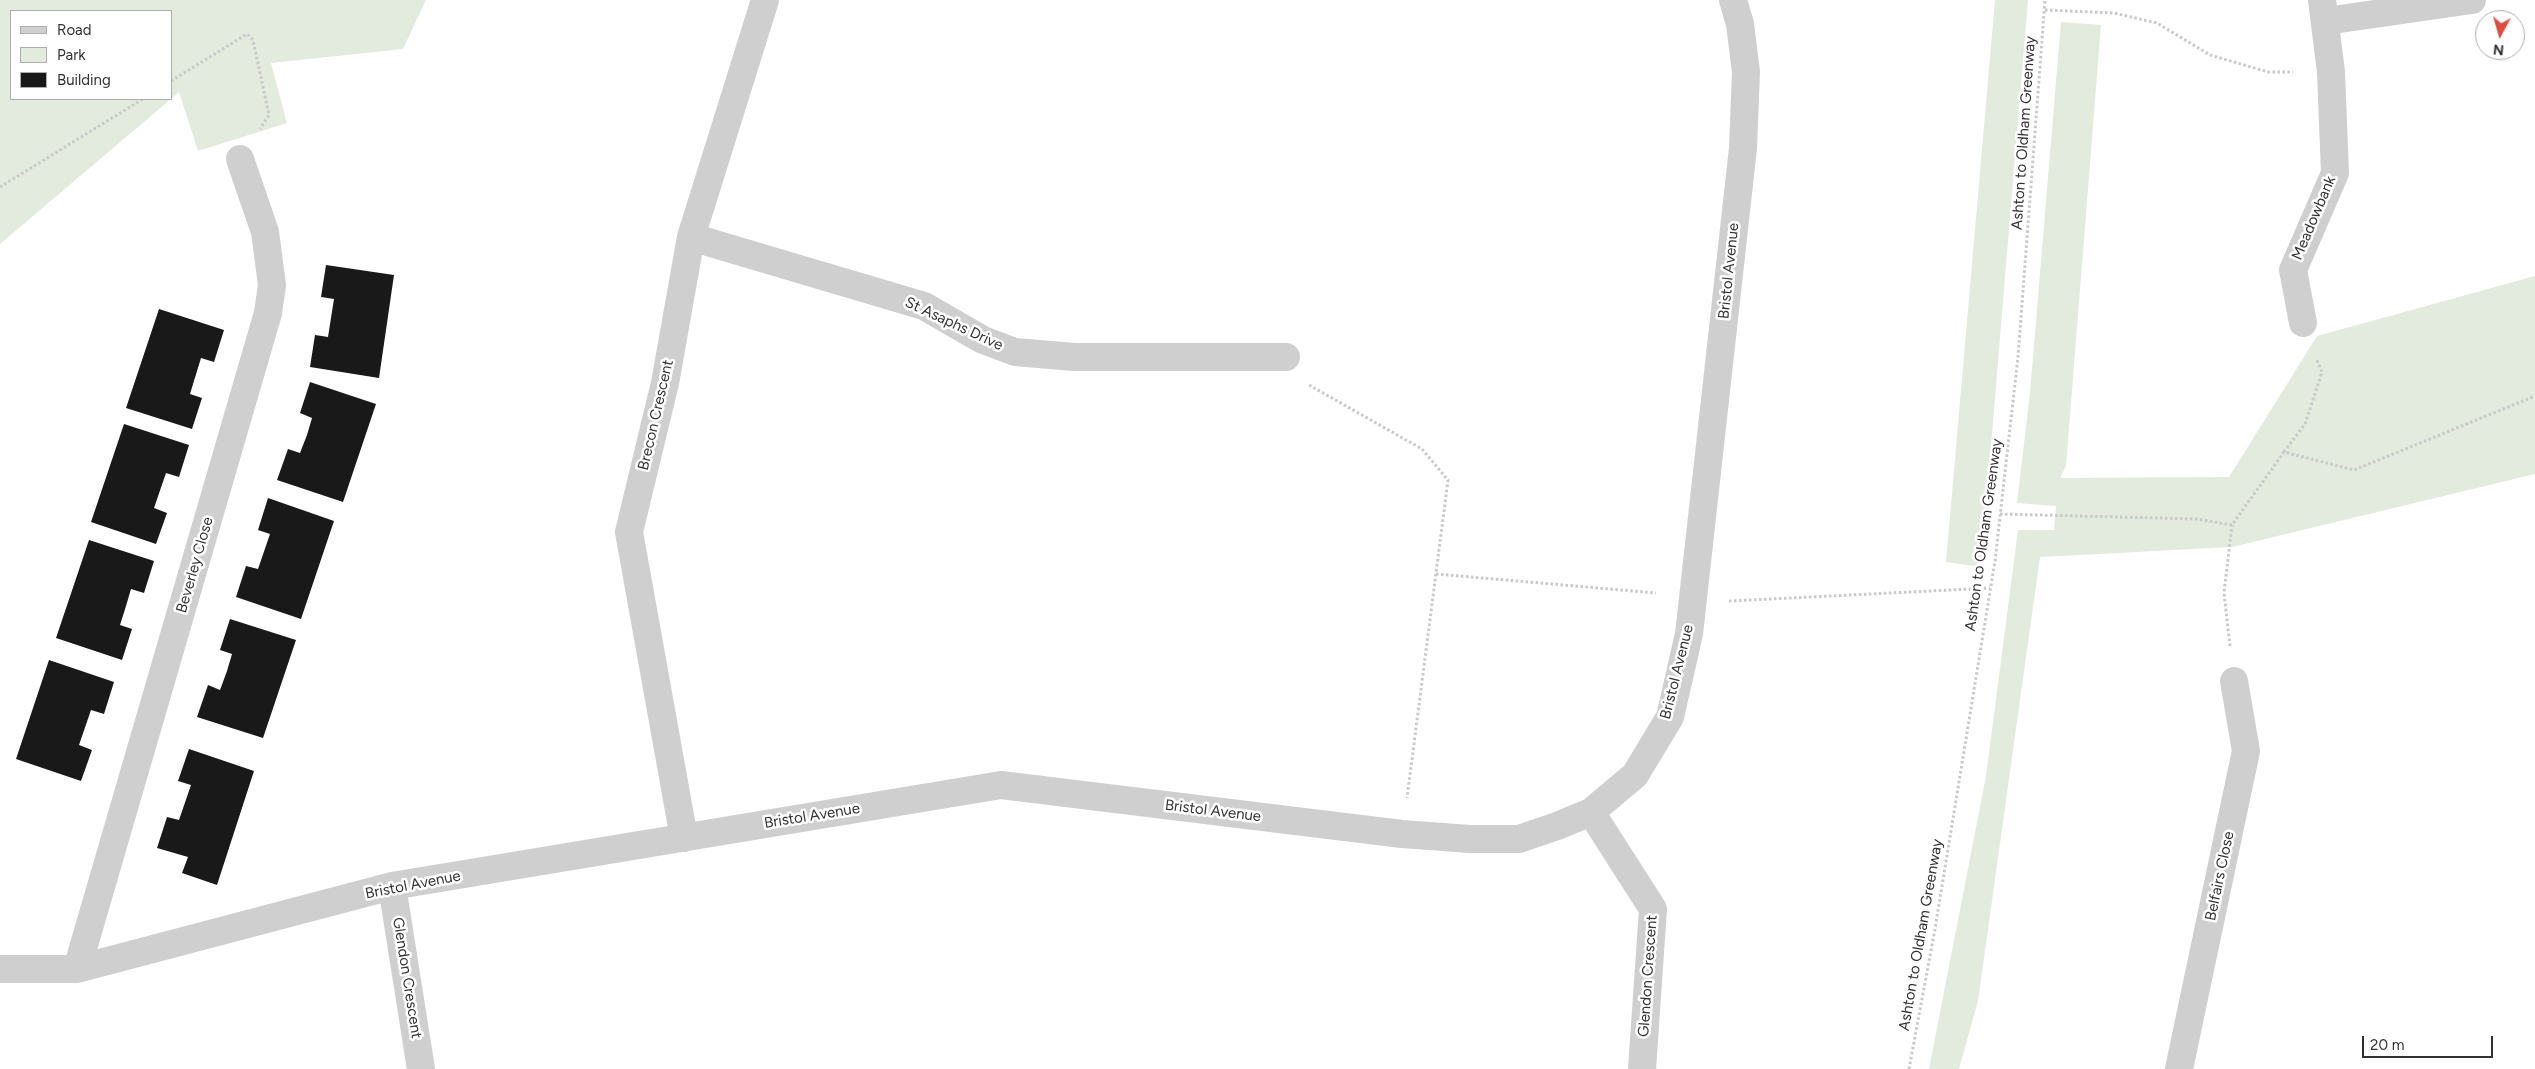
<!DOCTYPE html>
<style>
body{margin:0}
#map{position:relative;width:2535px;height:1069px;overflow:hidden;background:#fff;font-family:Figtree,sans-serif}
canvas{display:block}
.legend{position:absolute;left:10px;top:10px;width:162px;height:90px;box-sizing:border-box;background:#fff;border:1px solid #adadad;margin:0;padding:6px 9px;list-style:none;font-size:15px;color:#323232}
.legend li{display:flex;align-items:center;gap:10px;height:25px}
.legend b{width:25px;border:1px solid #adadad}
.north{position:absolute;left:2475px;top:10px;width:50px;height:50px;box-sizing:border-box;background:#fff;border:1px solid #adadad;border-radius:50%;rotate:186deg;font-size:14px;font-weight:700;line-height:20px;text-align:center;color:#323232}
.north::after{content:'';display:block;margin:auto;width:18px;height:22px;background:#dc4c41;clip-path:polygon(50% 0,100% 100%,50% 72%,0 100%)}
.scale{position:absolute;left:2362px;top:1036px;width:131px;height:22px;box-sizing:border-box;border:2px solid #323232;border-top:0;padding-left:6px;font-size:15px;line-height:18px;white-space:nowrap;color:#323232;-webkit-text-stroke:4px #fff;paint-order:stroke}
</style>
<div id="map">
<canvas width="2535" height="1069"></canvas>
<ul class="legend">
<li><b style="height:6px;background:#cfcfcf"></b>Road</li>
<li><b style="height:14px;background:#e3eade"></b>Park</li>
<li><b style="height:14px;background:#191919"></b>Building</li>
</ul>
<div class="north">N</div>
<div class="scale">20 m</div>
</div>
<script>
const c = document.querySelector('canvas').getContext('2d');
c.lineJoin = 'round';
function paint(path, color) { c.fillStyle = color; c.fill(path, 'evenodd'); }
const poly = rows => new Path2D(rows.map(r => 'M' + r).join(''));
function stroke(path, color, width, dash) { c.strokeStyle = color; c.lineWidth = width; c.lineCap = dash ? 'butt' : 'round'; c.setLineDash(dash || []); c.stroke(path); }
function write(font, color, halo, rows, align = 'center') {
  c.font = font + ' Figtree,sans-serif'; c.lineWidth = 5; c.setLineDash([]); c.textBaseline = 'middle'; c.strokeStyle = halo; c.fillStyle = color; for (const [text, x, y, turn = 0] of rows) {
    c.save(); c.translate(x, y); c.rotate((+turn || 0) * Math.PI / 180); c.textAlign = isNaN(turn) ? turn : align; if (halo) c.strokeText(text, 0, 0); c.fillText(text, 0, 0); c.restore();
  }
}
paint(poly([
 [0,0,426,0,403,49,271,63,287,123,198,151,179,92,171,99,171,11,11,11,11,99,171,99,0,244],
 [1995,0,2028,0,1981,567,1946,562],
 [2061,22,2101,25,2066,466,2060,478,2229,477,2317,336,2535,276,2535,474,2232,547,2040,557,1978,1001,1959,1069,1929,1069,1986,776,2018,530,2054,530,2056,506,2017,503,2030,393]
]), '#e3eade');
paint(poly([
 [326,265,394,275,379,378,310,367,315,335,328,337,334,299,321,297],
 [159,309,224,330,214,362,201,358,190,394,202,398,192,429,126,408],
 [310,382,376,404,343,502,277,480,288,449,300,453,307,435,312,418,300,413],
 [124,424,189,445,179,477,166,473,154,508,167,513,156,544,91,522],
 [268,498,334,521,301,619,236,597,246,566,258,569,270,534,258,530],
 [89,540,154,561,144,593,131,589,126,606,120,625,132,629,122,660,56,638],
 [230,619,296,640,263,738,197,717,208,685,220,690,227,671,232,654,220,650],
 [49,660,114,682,104,714,91,710,79,745,92,750,81,781,16,759],
 [189,749,254,771,217,885,182,873,188,857,157,848,167,817,179,820,191,785,178,781]
]), '#191919');
stroke(poly([
 [2045,10,2114,13,2157,23,2210,55,2268,72,2293,72],
 [171,81,247,34,253,40,269,115,260,129],
 [0,187,143,99],
 [1309,385,1422,449,1448,480,1407,798],
 [2284,452,2305,424,2322,372,2316,358],
 [2000,514,2197,519,2232,525,2284,452,2354,470,2535,396],
 [1436,574,1656,593],
 [1729,601,1990,588],
 [2230,646,2224,593,2232,525],
 [1909,1069,1935,929,1995,561,2018,357,2045,0]
]), '#c9c9c9', 3, [2.5, 2.5]);
stroke(poly([
 [2326,21,2472,0],
 [691,237,924,306,983,340,1015,352,1074,357,1286,357],
 [2303,323,2293,270,2335,173,2331,72,2322,0],
 [1591,812,1653,909,1642,1069],
 [684,838,629,532,665,383,691,237,765,0],
 [392,886,421,1069],
 [0,969,77,969,392,886,1001,785,1402,834,1470,839,1519,839,1557,826,1591,812,1635,775,1670,717,1689,634,1743,148,1746,72,1740,24,1733,0],
 [77,969,268,313,272,285,265,232,240,159],
 [2179,1069,2246,751,2234,681]
]), '#cfcfcf', 28);
write('15px', '#323232', '#fff', [
 ["Ashton to Oldham Greenway",2024,133,-86],
 ["Meadowbank",2314,218,-67],
 ["Bristol Avenue",1729,271,-84],
 ["St Asaphs Drive",954,324,25],
 ["Brecon Crescent",656,415,-77],
 ["Ashton to Oldham Greenway",1984,535,-82],
 ["Beverley Close",195,565,-74],
 ["Bristol Avenue",1677,672,-76],
 ["Bristol Avenue",1213,811,7],
 ["Bristol Avenue",812,816,-9],
 ["Belfairs Close",2220,876,-78],
 ["Bristol Avenue",413,885,-11],
 ["Ashton to Oldham Greenway",1921,935,-80],
 ["Glendon Crescent",1648,976,-86],
 ["Glendon Crescent",407,978,81]
]);
</script>
